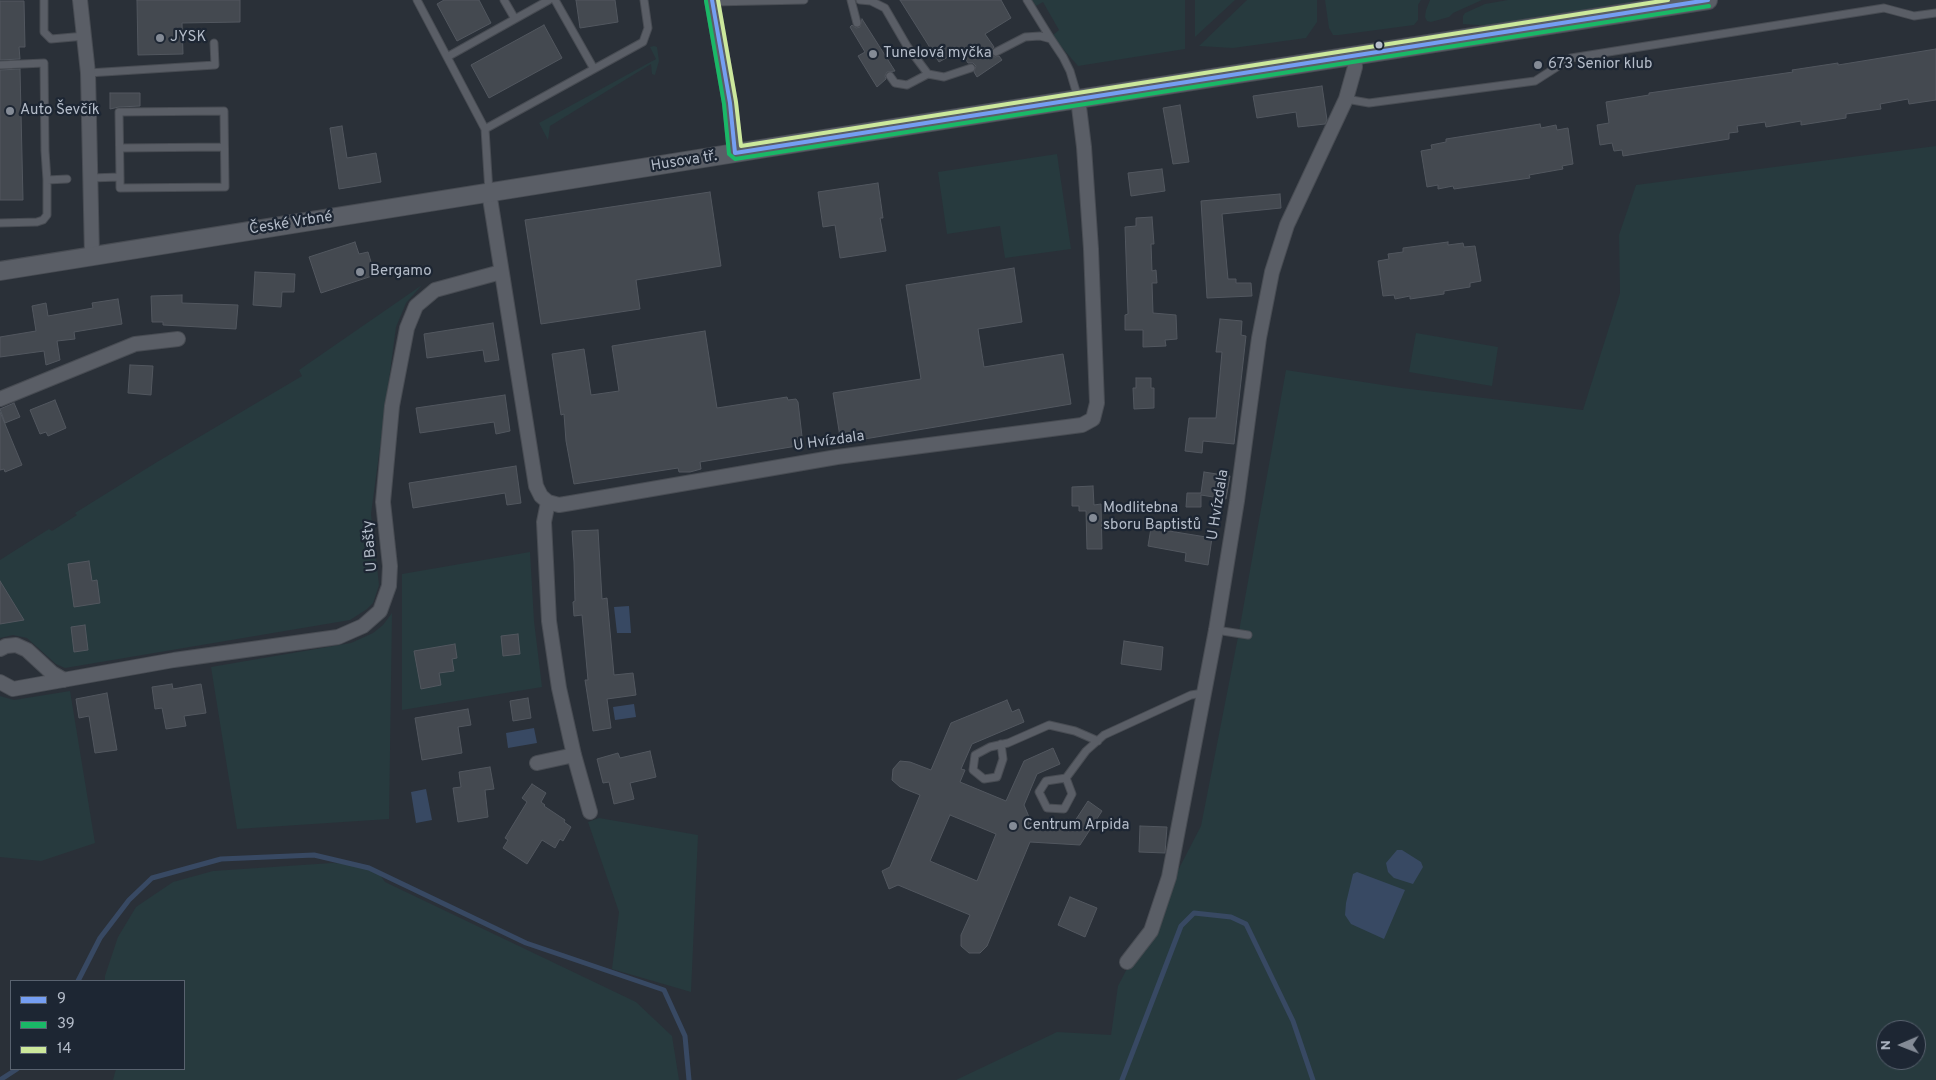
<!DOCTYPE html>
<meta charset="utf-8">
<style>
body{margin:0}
#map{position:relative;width:1936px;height:1080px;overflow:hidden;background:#2a3038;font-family:Overpass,sans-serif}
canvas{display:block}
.legend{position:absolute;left:10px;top:980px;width:175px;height:90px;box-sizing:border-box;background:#1d2633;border:1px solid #59626f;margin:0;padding:6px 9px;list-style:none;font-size:15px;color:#b4bcc9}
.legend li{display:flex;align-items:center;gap:10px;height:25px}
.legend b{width:25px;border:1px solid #59626f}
.north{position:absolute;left:1876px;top:1020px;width:50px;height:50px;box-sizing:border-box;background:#1d2633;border:1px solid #59626f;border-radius:50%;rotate:269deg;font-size:14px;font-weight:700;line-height:20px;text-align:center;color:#b4bcc9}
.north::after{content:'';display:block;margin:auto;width:18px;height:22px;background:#848b96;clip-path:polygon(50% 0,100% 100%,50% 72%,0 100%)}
</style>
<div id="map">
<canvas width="1936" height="1080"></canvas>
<ul class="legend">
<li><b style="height:6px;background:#759ef2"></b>9</li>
<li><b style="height:6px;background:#1ab867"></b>39</li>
<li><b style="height:6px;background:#cce89c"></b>14</li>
</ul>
<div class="north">N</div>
</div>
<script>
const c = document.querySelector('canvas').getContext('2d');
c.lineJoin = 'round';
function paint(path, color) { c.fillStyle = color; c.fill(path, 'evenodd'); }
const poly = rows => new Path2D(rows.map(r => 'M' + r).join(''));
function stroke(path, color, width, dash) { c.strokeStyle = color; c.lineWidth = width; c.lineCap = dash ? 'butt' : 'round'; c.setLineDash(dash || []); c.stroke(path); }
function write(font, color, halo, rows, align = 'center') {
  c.font = font + ' Overpass,sans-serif'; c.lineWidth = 4.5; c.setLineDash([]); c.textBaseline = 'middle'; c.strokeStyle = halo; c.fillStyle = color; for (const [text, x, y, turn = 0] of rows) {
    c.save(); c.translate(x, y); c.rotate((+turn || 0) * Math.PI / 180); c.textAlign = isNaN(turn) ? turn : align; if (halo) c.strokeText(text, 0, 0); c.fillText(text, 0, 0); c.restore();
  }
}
paint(poly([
 [1032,0,1185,0,1185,49,1078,66,1052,36,1059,30,1043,2,1036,6],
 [1195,0,1235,0,1195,37],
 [1247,0,1317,0,1317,22,1306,38,1233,48,1199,46],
 [1325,0,1421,0,1418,5,1418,20,1414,25,1339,35,1333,35,1329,28],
 [1430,0,1482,0,1453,13,1449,17,1431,22,1427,21,1425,17,1426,10],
 [1508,0,1634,0,1625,6,1492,26,1463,24,1463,16,1465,13,1485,4],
 [654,46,657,47,659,61,655,75,652,74,651,64,550,126,548,140,539,123,656,59,650,47],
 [1936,146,1936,1080,956,1080,1057,1032,1111,1035,1118,986,1201,826,1238,637,1286,370,1402,388,1583,410,1620,293,1619,235,1636,185],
 [1886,1030,1916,1030,1916,1060,1886,1060],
 [1057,154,1071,249,1005,258,1000,226,947,234,938,172],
 [422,285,406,303,396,327,371,514,379,585,373,603,367,609,350,620,65,668,56,664,27,638,13,635,0,638,0,560,49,529,52,531,77,515,75,513,157,462,302,376,299,370],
 [1416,333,1498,347,1492,386,1409,372],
 [530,552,534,621,542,687,402,710,402,574],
 [392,613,389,819,237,829,211,667,351,643,373,633,383,625],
 [70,691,95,843,41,861,0,857,0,696,14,700],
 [599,818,698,835,691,992,612,969,619,912,588,822],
 [332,863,361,865,376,869,385,882,636,1002,672,1036,679,1080,113,1080,116,1069,184,1069,184,981,105,981,105,976,118,937,136,907,173,882,213,871]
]), '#273a3e');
paint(poly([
 [629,606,631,633,617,633,614,607],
 [634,704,636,717,615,720,613,707],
 [534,728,537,743,508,748,506,733],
 [426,789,432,820,416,823,411,792],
 [1397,850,1402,850,1421,862,1423,867,1413,884,1394,878,1388,872,1386,863],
 [1357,872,1405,890,1384,939,1351,924,1345,915,1346,903,1353,874]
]), '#384963');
stroke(poly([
 [78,981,100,938,129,900,152,878,221,859,314,855,369,868,526,943,664,990,685,1036,689,1080],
 [0,1080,17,1069],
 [1122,1080,1181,926,1194,913,1231,917,1246,924,1293,1021,1313,1080]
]), '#384963', 5);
const building = poly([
 [137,0,240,0,240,22,182,23,183,54,138,55,137,0],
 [444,0,479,0,491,23,457,41,437,4,444,0],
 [576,0,615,0,618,22,580,28,576,0],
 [900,0,1001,0,1011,18,985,34,994,47,991,51,992,55,995,57,999,56,1002,60,977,77,974,72,976,66,973,63,968,63,960,50,939,62,900,0],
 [0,1,24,1,25,47,19,47,20,59,0,60,0,1],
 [862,19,895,71,887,72,885,76,886,79,877,87,858,56,865,52,850,27,852,25,856,28,860,27,862,19],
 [544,25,562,58,489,98,471,65,544,25],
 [1936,49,1936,100,1909,104,1908,99,1880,104,1881,109,1846,114,1846,118,1801,125,1801,121,1766,127,1765,122,1737,126,1738,132,1729,133,1729,139,1623,156,1622,150,1614,151,1612,143,1600,145,1597,125,1609,123,1606,102,1649,95,1649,93,1793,72,1792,70,1838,63,1838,65,1936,49],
 [20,69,23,200,0,200,0,70,20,69],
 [1322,86,1327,120,1325,124,1298,127,1296,112,1257,118,1253,96,1322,86],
 [110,93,140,93,140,106,119,107,110,109,110,93],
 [1180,105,1189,162,1173,164,1163,108,1180,105],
 [1540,124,1541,128,1556,125,1557,130,1568,128,1573,164,1562,166,1563,169,1529,175,1530,178,1454,189,1453,186,1438,189,1438,185,1427,187,1421,151,1432,149,1431,145,1446,142,1446,139,1540,124],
 [342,126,347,158,376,153,381,182,339,189,330,128,342,126],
 [1162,169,1165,191,1131,196,1128,173,1162,169],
 [878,183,883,218,880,218,886,251,840,258,835,225,823,227,818,192,878,183],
 [710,192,721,266,636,280,640,309,541,324,525,220,710,192],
 [1280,194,1281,208,1222,214,1228,279,1236,279,1236,283,1251,283,1252,296,1207,298,1201,201,1280,194],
 [1152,217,1154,244,1151,244,1152,271,1156,270,1157,283,1152,283,1153,313,1176,315,1177,339,1165,340,1166,346,1143,347,1143,330,1125,330,1125,315,1128,314,1125,227,1136,226,1136,218,1152,217],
 [355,242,359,254,368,252,375,275,321,293,309,257,355,242],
 [1448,242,1448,245,1463,243,1464,247,1475,246,1481,281,1470,283,1470,287,1444,291,1444,294,1410,299,1410,296,1395,299,1394,295,1383,296,1378,261,1389,259,1388,254,1403,252,1403,248,1448,242],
 [1014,268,1022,322,978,329,984,367,1063,354,1071,404,841,443,833,393,921,379,906,285,1014,268],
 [255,272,295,274,294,292,282,292,281,307,253,305,255,272],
 [182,295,182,303,238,305,236,329,163,325,163,322,152,322,151,296,182,295],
 [118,299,122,324,74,332,75,339,57,341,60,360,46,365,44,351,0,357,0,337,36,331,32,306,46,303,48,316,93,308,92,303,118,299],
 [1220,319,1242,321,1241,335,1246,336,1234,444,1203,441,1202,453,1185,451,1189,418,1216,418,1222,352,1216,352,1220,319],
 [493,323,499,360,485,362,483,350,427,358,424,334,493,323],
 [705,331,717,408,787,397,788,400,796,399,798,402,803,445,700,462,701,469,690,472,679,472,678,468,574,484,566,441,564,414,561,415,552,354,584,349,591,395,619,391,612,346,705,331],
 [130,365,153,366,151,395,128,393,130,365],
 [1136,378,1151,378,1151,388,1154,388,1154,408,1134,409,1133,388,1136,388,1136,378],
 [505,395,510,431,496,434,494,422,420,433,416,408,505,395],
 [55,400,66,428,48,436,46,432,40,434,30,410,55,400],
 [14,403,20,417,5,423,0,409,14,403],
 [0,412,22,465,5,472,4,469,0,470,0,412],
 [516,466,521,503,507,505,505,493,413,508,409,483,516,466],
 [1204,472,1230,476,1226,499,1201,495,1201,507,1186,507,1187,493,1201,493,1204,472],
 [1093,486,1094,505,1101,504,1102,549,1087,549,1086,511,1079,511,1079,506,1072,506,1072,487,1093,486],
 [1151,528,1212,538,1208,565,1185,561,1186,553,1148,546,1151,528],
 [598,530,602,599,607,598,614,675,633,673,636,695,607,699,611,728,593,731,585,680,588,680,582,615,574,616,573,602,575,601,574,562,572,531,598,530],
 [89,561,92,581,97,580,100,603,74,607,68,564,89,561],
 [0,581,24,620,0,624,0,581],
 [85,625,88,650,74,652,71,627,85,625],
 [518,634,520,654,503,656,501,636,518,634],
 [1124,641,1163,647,1161,670,1121,664,1124,641],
 [455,644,457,658,452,659,454,671,439,673,441,685,421,689,414,651,455,644],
 [172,684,173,689,201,684,206,713,184,716,186,726,166,729,162,708,155,709,152,687,172,684],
 [107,693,117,750,95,753,89,716,79,718,76,699,107,693],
 [528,698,531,718,513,721,510,701,528,698],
 [1007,700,1012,712,1019,709,1024,722,972,744,961,769,965,770,960,782,1006,801,1024,761,1053,748,1060,764,1037,774,1024,805,1032,824,1071,827,1088,801,1102,811,1080,845,1030,842,987,946,980,953,969,953,961,946,961,935,970,915,898,885,889,889,882,871,890,867,920,795,900,787,892,780,893,769,900,761,910,762,931,770,951,723,1007,700],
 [950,815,996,834,977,881,930,861,950,815],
 [468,709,471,725,458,727,462,753,422,760,415,718,468,709],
 [650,751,656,777,630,783,634,799,614,804,609,782,603,783,597,759,618,753,620,758,650,751],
 [490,767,494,789,485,790,488,817,458,822,453,788,461,787,459,772,490,767],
 [532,784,546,793,541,802,545,805,544,806,565,820,564,822,571,827,563,841,560,839,555,848,542,840,527,864,503,848,508,840,505,838,527,802,522,798,532,784],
 [1140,826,1167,827,1165,853,1139,852,1140,826],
 [1070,897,1097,908,1085,937,1058,925,1070,897]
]);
paint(building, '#444950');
stroke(building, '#52575f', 1);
const service = poly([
 [44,0,44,32,51,39,85,36],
 [417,0,485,129],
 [504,0,515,19],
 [555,0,594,69],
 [851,0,857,23],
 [860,0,871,1,885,8,907,46,928,74,944,77,971,68],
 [1027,0,1051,39],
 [712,2,804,0],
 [996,52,1025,37,1040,36,1051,39,1063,57,1070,71,1078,98],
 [447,57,549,0],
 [0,65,44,63,45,151,47,180],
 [88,73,215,65,214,43],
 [890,76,895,83,907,85,928,74],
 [1346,99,1369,103,1535,81,1571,58,1884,8,1914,16,1936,13],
 [120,148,224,147],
 [90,178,120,177,120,188,225,187,224,111,119,112,120,177],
 [489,192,485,129,643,42,648,28,644,0],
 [0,223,37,222,43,220,47,215,47,180,67,179],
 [1216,630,1248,635],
 [1001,744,1003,759,997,777,984,779,973,770,975,755,990,747,1008,743,1049,725,1075,731,1098,741],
 [1066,778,1072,794,1064,809,1047,808,1039,792,1046,781,1066,778,1086,751,1104,735,1191,695,1203,693]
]);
const minor = poly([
 [80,0,88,73,92,256],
 [712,0,730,103,735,153],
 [489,192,536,486,541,496,548,502,559,505,571,503,837,457,1082,425,1093,419,1097,403,1091,249,1084,147,1078,99],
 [0,399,135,344,178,339],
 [548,502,544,522,549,621,559,688,574,755,590,812],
 [0,649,6,646,16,645,27,650,52,673,64,680],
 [0,682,13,689,174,660,338,637,363,626,380,611,389,586,390,566,383,502,392,406,407,328,416,306,435,290,501,272],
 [537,763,574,755],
 [1127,962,1151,931,1169,877,1216,630,1237,501,1259,338,1272,272,1287,225,1346,99,1355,67,1354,55]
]);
const tertiary = poly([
 [0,271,785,145,1708,0]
]);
stroke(service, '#484c53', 9);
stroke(minor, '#484c53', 16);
stroke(tertiary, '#484c53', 20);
stroke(service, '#5a5e66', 7);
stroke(minor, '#5a5e66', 14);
stroke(tertiary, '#5a5e66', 18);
stroke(poly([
 [712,0,730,103,735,153,1708,0]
]), '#759ef2', 4);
stroke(poly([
 [706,1,724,104,729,154,735,159,1709,6]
]), '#1ab867', 4);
stroke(poly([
 [718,0,736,102,741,146,1668,0]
]), '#cce89c', 4);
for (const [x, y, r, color] of [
 [160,38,5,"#848b96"],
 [1379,45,4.5,"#b4bcc9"],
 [873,54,5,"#848b96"],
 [1538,65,5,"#848b96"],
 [10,111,5,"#848b96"],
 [360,272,5,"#848b96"],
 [1093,518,5,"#848b96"],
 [1013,826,5,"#848b96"]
]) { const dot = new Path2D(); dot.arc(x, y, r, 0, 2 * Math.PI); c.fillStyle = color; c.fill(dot); stroke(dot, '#1d2633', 2); }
write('15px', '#b4bcc9', '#1d2633', [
 ["JYSK",170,38],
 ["Tunelová myčka",883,54],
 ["673 Senior klub",1548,65],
 ["Auto Ševčík",20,111],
 ["Bergamo",370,272],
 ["Modlitebna",1103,509],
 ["sboru Baptistů",1103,526],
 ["Centrum Arpida",1023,826]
], 'left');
write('15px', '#b4bcc9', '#1d2633', [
 ["Husova tř.",684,162,-9],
 ["České Vrbné",291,224,-9],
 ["U Hvízdala",829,442,-8],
 ["U Hvízdala",1219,505,-81],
 ["U Bašty",371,546,-95]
]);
</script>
